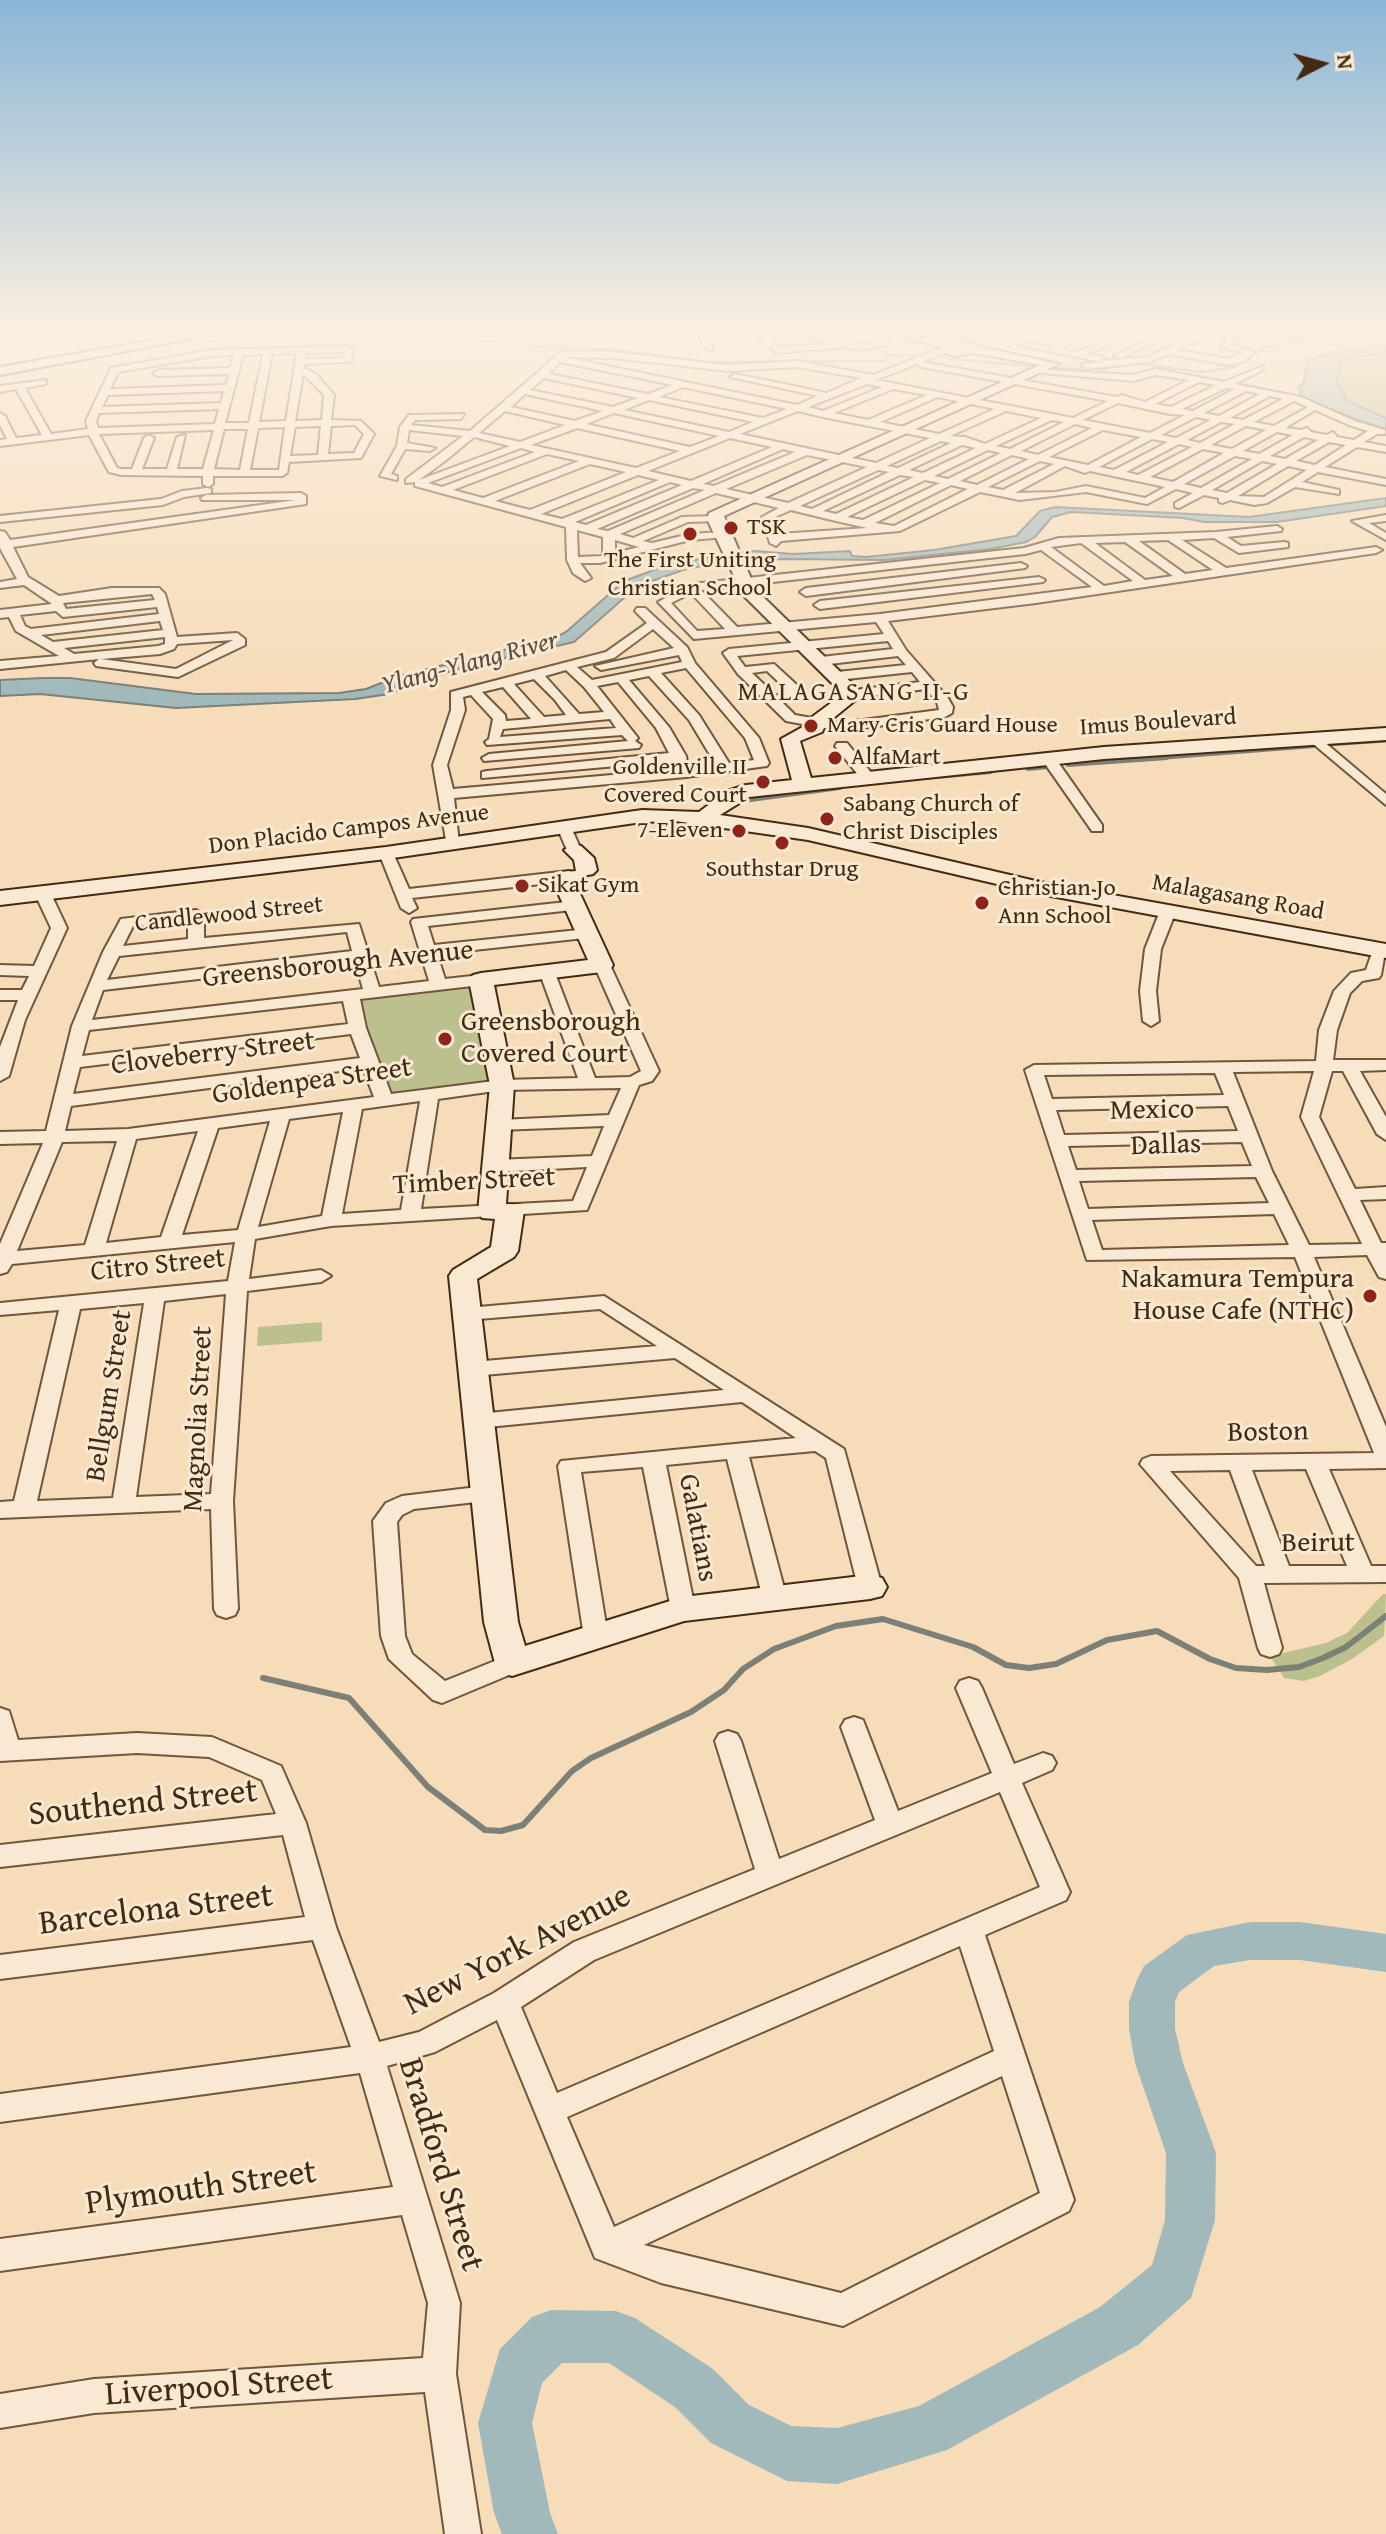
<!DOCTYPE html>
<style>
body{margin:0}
#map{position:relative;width:1386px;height:2534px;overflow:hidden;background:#f6dcb9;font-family:"Gentium Book Plus",serif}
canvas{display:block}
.north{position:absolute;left:1282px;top:24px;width:80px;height:80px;-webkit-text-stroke:6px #f9e8d2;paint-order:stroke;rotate:84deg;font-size:22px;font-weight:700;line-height:32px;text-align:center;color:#442a12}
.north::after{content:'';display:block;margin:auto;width:28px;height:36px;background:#442a12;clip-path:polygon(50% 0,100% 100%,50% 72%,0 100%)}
</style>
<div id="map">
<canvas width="1386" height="2534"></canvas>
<div class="north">N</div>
</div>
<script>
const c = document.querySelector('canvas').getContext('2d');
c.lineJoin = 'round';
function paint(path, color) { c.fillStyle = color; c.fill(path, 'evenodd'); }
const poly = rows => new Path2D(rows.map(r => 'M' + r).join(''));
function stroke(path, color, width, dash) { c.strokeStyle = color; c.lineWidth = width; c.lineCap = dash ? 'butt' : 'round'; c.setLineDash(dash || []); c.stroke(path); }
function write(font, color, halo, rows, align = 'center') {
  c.font = font + ' "Gentium Book Plus",serif'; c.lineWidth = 6; c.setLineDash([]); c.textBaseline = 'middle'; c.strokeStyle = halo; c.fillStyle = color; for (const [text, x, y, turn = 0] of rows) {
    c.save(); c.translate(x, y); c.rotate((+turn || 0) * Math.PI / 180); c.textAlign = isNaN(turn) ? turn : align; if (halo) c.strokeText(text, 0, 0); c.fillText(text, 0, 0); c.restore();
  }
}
paint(poly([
 [1386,354,1386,418,1364,411,1346,401,1337,380,1341,362,1346,358],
 [476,983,496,1082,390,1093,366,1026,360,994],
 [322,1322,322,1341,257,1346,258,1327],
 [1383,1594,1386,1594,1384,1636,1352,1659,1320,1676,1304,1681,1284,1678,1270,1656,1326,1643,1347,1633]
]), '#bcc08f');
const water = poly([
 [1386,346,1386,354,1346,358,1341,362,1337,381,1347,401,1386,418,1386,430,1314,403,1303,397,1298,388,1303,384,1308,360,1347,348,1386,346],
 [1386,498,1386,506,1277,522,1204,522,1183,518,1071,512,1052,517,1035,537,1026,542,991,549,884,560,784,559,716,563,683,570,652,581,624,598,574,642,454,670,389,694,355,699,176,708,40,694,0,696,0,680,43,678,70,678,196,694,339,693,366,689,399,676,556,637,566,632,624,581,673,563,755,551,793,554,850,551,852,556,866,557,934,550,1016,536,1040,511,1055,507,1249,517,1386,498]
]);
paint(water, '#a1b9ba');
stroke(water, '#7c8077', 2);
stroke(poly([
 [528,347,610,349,709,362,885,361,886,355,916,356],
 [943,358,1037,367],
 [1055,368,1103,369,1131,363,1202,372,1235,367,1264,348,1279,345,1317,341,1352,348]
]), '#7c8077', 2);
stroke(poly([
 [1327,745,1386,741],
 [1140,760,1321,746]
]), '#7c8077', 3);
stroke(poly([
 [1068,765,1167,758],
 [1028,769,1048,767],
 [925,778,991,772],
 [743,801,840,788]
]), '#7c8077', 4);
stroke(poly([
 [263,1678,349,1698,428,1787,485,1830,501,1831,523,1825,572,1771,591,1758,691,1712,724,1690,743,1669,774,1649,836,1626,883,1619,973,1647,1006,1665,1029,1668,1056,1664,1107,1640,1157,1631,1210,1659,1236,1668,1267,1670,1299,1667,1323,1658,1346,1647,1386,1616]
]), '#7c8077', 6);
paint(poly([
 [1250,1922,1300,1922,1386,1934,1386,1972,1300,1960,1250,1960,1214,1966,1179,1992,1175,2002,1175,2029,1183,2063,1216,2153,1215,2220,1191,2298,1138,2345,947,2450,837,2484,787,2481,711,2443,675,2407,609,2363,562,2363,542,2383,532,2423,550,2513,558,2534,502,2534,494,2513,478,2423,500,2349,532,2317,551,2310,616,2311,635,2318,713,2369,749,2405,791,2426,837,2428,919,2406,1100,2307,1152,2265,1165,2220,1166,2153,1135,2063,1129,2029,1129,2002,1137,1980,1144,1966,1187,1935,1250,1922]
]), '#a1b9ba');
const street = poly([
 [446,334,563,334,559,337,446,334],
 [698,334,707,334,713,350,707,350,698,334],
 [757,334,766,334,778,347,831,344,794,334,812,334,859,344,887,341,891,344,859,350,849,347,776,353,757,334],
 [958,334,968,335,946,346,939,344,958,334],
 [1081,334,1094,334,1060,349,1076,352,1123,334,1136,334,1087,354,1104,357,1102,361,1147,357,1198,334,1225,334,1239,339,1232,345,1254,351,1245,361,1228,365,1169,354,1149,362,1085,369,1082,364,1101,362,1018,345,1022,342,1049,347,1081,334],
 [1208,336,1227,340,1221,348,1244,352,1228,359,1177,350,1208,336],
 [1161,334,1174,334,1121,358,1114,356,1161,334],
 [1271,334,1303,334,1304,336,1300,339,1271,334],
 [1371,334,1385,334,1381,337,1371,334],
 [349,346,353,349,351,362,304,364,304,368,316,374,334,395,331,420,361,421,374,434,361,458,289,462,287,473,282,476,213,476,213,484,208,487,203,484,203,476,121,475,109,472,89,435,0,446,0,440,7,439,0,425,0,413,5,416,16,438,42,435,16,389,0,392,0,386,46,380,46,384,25,388,51,434,88,429,86,421,111,368,212,350,349,346],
 [344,352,344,358,305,359,306,353,344,352],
 [297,353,286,421,259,422,272,354,297,353],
 [263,354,249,423,225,423,243,355,263,354],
 [234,355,230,368,158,370,153,373,158,376,229,374,226,385,110,389,118,372,212,356,234,355],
 [303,374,324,395,322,420,295,421,303,374],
 [224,391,221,403,102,407,108,395,224,391],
 [219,409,215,424,98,428,96,421,99,413,219,409],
 [355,425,364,434,354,453,328,454,331,426,355,425],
 [321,426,318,455,290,456,295,427,321,426],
 [285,427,279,470,250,470,258,428,285,427],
 [224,429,248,429,240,470,214,469,224,429],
 [214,430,203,469,177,469,185,435,177,437,167,469,142,469,154,438,149,435,144,438,132,469,121,469,117,468,99,434,214,430],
 [946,346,949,351,922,362,1116,397,1121,395,1145,402,1189,380,1156,375,1133,381,1031,372,1036,369,1133,375,1156,369,1224,382,1263,366,1263,370,1235,384,1301,397,1355,421,1385,430,1385,434,1377,434,1364,442,1386,446,1386,452,1357,447,1325,467,1386,479,1386,485,1318,472,1302,482,1339,490,1339,494,1295,487,1267,503,1254,505,1230,500,1223,503,1219,502,1219,498,1204,495,1179,508,1175,507,1175,503,1193,493,1176,489,1147,504,1086,492,1020,500,980,492,900,531,781,541,776,546,770,543,762,517,779,508,716,493,620,534,633,538,682,517,715,516,720,519,719,521,688,522,643,541,652,543,690,534,722,532,726,533,726,537,690,540,600,563,580,563,591,578,585,581,573,573,567,560,566,527,415,486,415,482,406,483,406,479,463,436,409,430,407,443,435,448,430,451,405,449,391,474,397,476,397,480,380,476,397,446,400,427,409,415,464,414,461,419,415,420,411,425,470,431,562,351,613,352,728,365,797,361,873,375,946,346],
 [564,357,613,358,728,371,797,367,861,378,827,393,735,374,730,377,818,396,797,405,564,357],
 [560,362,673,385,648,394,549,374,560,362],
 [917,364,921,367,1108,401,1073,418,876,380,917,364],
 [544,378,638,398,613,407,530,390,544,378],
 [1199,382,1216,385,1171,407,1155,404,1199,382],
 [867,384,882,387,823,411,808,407,867,384],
 [683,387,787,409,763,418,659,397,683,387],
 [1226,388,1235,389,1193,411,1182,409,1226,388],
 [893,389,927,395,868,420,834,413,893,389],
 [1246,391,1260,394,1219,416,1204,413,1246,391],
 [525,394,603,411,575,421,511,407,525,394],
 [1270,396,1283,399,1243,420,1230,418,1270,396],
 [938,397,995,409,939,434,880,422,938,397],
 [649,400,753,422,729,432,624,410,649,400],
 [1294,401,1308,407,1274,426,1254,422,1294,401],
 [1118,403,1170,414,1185,415,1150,433,1083,420,1118,403],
 [1315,410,1349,425,1368,431,1354,440,1337,437,1333,432,1326,435,1311,432,1307,428,1301,430,1285,428,1315,410],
 [505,411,565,425,520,442,479,433,505,411],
 [798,411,823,417,930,438,876,463,740,434,798,411],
 [1006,411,1041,418,985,444,965,437,950,436,1006,411],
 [614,413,719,436,690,447,586,424,614,413],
 [1196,417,1211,420,1176,438,1161,435,1196,417],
 [1052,420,1064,422,1010,449,996,446,1052,420],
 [1221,422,1235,424,1200,443,1187,440,1221,422],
 [1075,424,1092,428,1038,455,1021,451,1075,424],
 [1246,426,1266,430,1232,449,1211,445,1246,426],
 [577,428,680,451,636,468,531,445,577,428],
 [1103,430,1141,437,1088,465,1049,457,1103,430],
 [1277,432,1293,435,1259,454,1243,451,1277,432],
 [474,437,510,446,419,480,445,461,474,437],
 [1304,437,1318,440,1285,459,1270,456,1304,437],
 [730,438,772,447,691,481,648,471,730,438],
 [1152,439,1168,442,1114,470,1099,467,1152,439],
 [941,441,951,443,898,468,887,466,941,441],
 [1329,442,1346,445,1315,465,1296,461,1329,442],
 [1179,444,1192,447,1138,475,1126,472,1179,444],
 [962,445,976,448,923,473,909,470,962,445],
 [521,448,535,452,442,487,428,483,521,448],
 [783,449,795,452,714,486,703,484,783,449],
 [1203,449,1224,453,1173,482,1150,477,1203,449],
 [988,450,1001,453,948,479,934,476,988,450],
 [547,454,579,461,483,498,453,490,547,454],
 [807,455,867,467,788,503,726,489,807,455],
 [1012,455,1029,459,977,485,960,481,1012,455],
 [1235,456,1252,459,1201,488,1184,484,1235,456],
 [1040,461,1054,464,1003,490,988,487,1040,461],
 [1262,461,1277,464,1227,493,1212,490,1262,461],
 [590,464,626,472,530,510,495,501,590,464],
 [1065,466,1085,473,1090,471,1165,487,1145,498,1086,486,1056,492,1015,493,1065,466],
 [1288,466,1307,470,1264,497,1238,496,1288,466],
 [878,470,889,472,812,509,800,506,878,470],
 [638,475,659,480,562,519,541,514,638,475],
 [900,475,914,477,836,514,823,511,900,475],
 [925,480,940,483,863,520,847,517,925,480],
 [670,482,682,485,586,525,575,522,670,482],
 [951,485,968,489,894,526,875,523,951,485],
 [693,488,705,490,608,531,597,529,693,488],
 [791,510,836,521,867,528,779,534,773,518,791,510],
 [577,530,603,537,603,556,578,557,577,530],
 [615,540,639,547,615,553,615,540],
 [207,488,211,489,211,493,184,497,163,505,0,522,0,516,161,499,182,491,207,488],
 [301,493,306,496,306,504,13,547,28,577,59,596,112,588,159,588,165,594,177,637,237,633,245,639,245,645,178,677,96,666,94,663,99,659,0,669,0,661,59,656,16,631,9,617,0,618,0,610,52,604,24,585,0,588,0,582,17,579,0,548,0,531,5,532,10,540,296,500,202,500,201,498,206,495,301,493],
 [152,594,155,600,66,609,63,603,152,594],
 [157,607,159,614,31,629,25,626,20,615,56,611,63,617,157,607],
 [160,621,163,630,53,642,41,635,160,621],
 [165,637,165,644,158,646,74,654,64,648,165,637],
 [233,640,176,669,101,659,160,654,174,649,177,644,233,640],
 [1386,515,1386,521,1369,523,1386,533,1386,540,1352,521,1386,515],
 [1277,526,1282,529,1281,531,1227,537,1241,546,1284,542,1288,543,1288,547,1239,553,1214,538,1182,540,1226,568,1376,547,1382,550,1376,553,1036,603,888,621,906,650,948,698,953,707,952,713,945,717,840,731,786,721,738,674,723,653,729,649,884,634,876,622,694,639,658,602,692,584,1024,548,1059,538,1216,532,1277,526],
 [1168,540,1213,570,1185,574,1139,541,1168,540],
 [1125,542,1173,576,1145,580,1095,543,1125,542],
 [1081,543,1133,581,1104,586,1051,547,1081,543],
 [1041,550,1092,587,880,614,737,627,701,590,1025,554,1041,550],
 [691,593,725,629,697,631,671,603,691,593],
 [888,641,893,649,821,657,815,661,821,665,898,656,906,665,837,672,831,676,837,680,912,672,920,682,854,690,848,694,854,698,926,689,937,702,939,710,840,723,795,715,783,703,800,694,800,688,774,664,745,667,737,656,888,641],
 [767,671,787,690,776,696,752,673,767,671],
 [1021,563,1027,566,1025,568,806,596,800,592,806,588,1021,563],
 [1039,577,1045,580,1043,582,820,609,814,605,820,601,1039,577],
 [637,608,645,608,687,647,695,663,759,738,769,763,767,766,686,777,454,798,459,843,457,846,447,846,433,765,451,710,451,692,606,652,647,623,635,611,637,608],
 [653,629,674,648,595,666,601,670,679,655,682,662,592,680,577,667,614,658,653,629],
 [686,668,745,738,754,760,729,763,699,715,661,673,686,668],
 [566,670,584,687,604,712,579,714,545,676,566,670],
 [649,676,689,720,716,765,688,769,686,756,669,727,629,680,649,676],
 [534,679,555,700,566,715,544,717,514,684,534,679],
 [618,682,656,728,669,753,487,771,482,772,482,778,673,761,680,769,453,789,447,765,465,710,463,697,471,695,493,719,489,739,485,742,487,745,622,735,628,741,489,754,482,758,484,761,639,748,641,745,635,741,638,738,597,686,618,682],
 [503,687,531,719,506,721,505,715,482,692,503,687],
 [610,719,616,728,500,737,503,729,610,719],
 [1316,735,1386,794,1386,805,1311,742,1309,739,1316,735],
 [837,743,847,743,873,775,873,781,863,781,835,746,837,743],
 [1048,754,1053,755,1102,825,1102,831,1092,831,1041,758,1048,754],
 [564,823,571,827,581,850,579,853,574,854,567,850,557,827,564,823],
 [386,849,393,853,409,889,569,871,577,876,569,881,412,898,417,908,409,913,401,908,379,853,386,849],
 [43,889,51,894,67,928,25,1020,9,1076,0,1081,0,1047,18,1000,0,1000,0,990,22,990,29,976,0,975,0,965,34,966,51,928,35,894,43,889],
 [575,901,581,903,581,909,428,926,434,945,588,929,594,931,594,937,437,954,445,979,481,975,489,980,481,985,360,999,366,1028,391,1094,502,1080,578,1078,539,971,547,966,553,968,595,1078,630,1077,641,1071,594,965,602,960,610,965,659,1071,652,1081,639,1085,587,1210,331,1226,255,1239,249,1279,321,1270,331,1276,321,1282,247,1291,233,1501,238,1609,235,1615,226,1618,217,1615,214,1609,211,1509,0,1518,0,1502,14,1501,59,1310,0,1315,0,1303,228,1281,235,1242,12,1264,7,1272,0,1274,0,1244,43,1143,0,1144,0,1132,46,1131,72,1026,103,952,121,919,196,910,204,915,204,938,359,924,379,987,429,981,411,922,413,919,575,901],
 [188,921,188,939,123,946,133,926,188,921],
 [347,932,352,951,107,980,119,956,347,932],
 [355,961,363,989,92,1020,103,990,355,961],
 [343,1001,348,1024,82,1056,89,1030,343,1001],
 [351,1034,360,1058,73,1094,80,1067,351,1034],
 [363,1068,374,1097,128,1129,65,1131,71,1106,363,1068],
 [621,1088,609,1115,499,1120,490,1125,499,1130,604,1126,592,1156,495,1160,486,1166,495,1172,587,1167,573,1201,421,1209,438,1099,502,1090,621,1088],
 [420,1101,401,1210,342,1214,362,1109,420,1101],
 [343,1112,322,1216,258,1227,289,1119,343,1112],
 [270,1121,238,1230,182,1235,218,1128,270,1121],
 [198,1131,161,1237,106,1243,136,1139,198,1131],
 [117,1141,85,1245,17,1251,62,1142,117,1141],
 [226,1294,211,1494,136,1497,164,1301,226,1294],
 [144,1303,113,1498,37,1501,80,1309,144,1303],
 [1168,906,1176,911,1161,949,1156,991,1159,1021,1151,1026,1143,1021,1140,991,1145,949,1160,911,1168,906],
 [1381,945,1386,946,1381,975,1379,978,1362,981,1350,993,1337,1030,1333,1060,1386,1060,1386,1070,1360,1071,1386,1117,1386,1140,1377,1134,1343,1071,1332,1071,1319,1117,1355,1189,1386,1187,1386,1199,1360,1200,1381,1243,1386,1243,1386,1279,1379,1277,1367,1255,1314,1257,1386,1427,1386,1468,1329,1469,1371,1566,1386,1566,1386,1582,1264,1583,1282,1648,1279,1654,1270,1657,1261,1654,1258,1648,1239,1578,1140,1464,1143,1459,1151,1456,1374,1453,1295,1257,1087,1260,1025,1070,1034,1065,1316,1061,1319,1030,1334,991,1351,973,1366,970,1373,950,1381,945],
 [1314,1071,1301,1117,1362,1244,1309,1245,1272,1171,1233,1072,1314,1071],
 [1215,1073,1224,1095,1052,1099,1044,1075,1215,1073],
 [1228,1106,1238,1131,1064,1135,1056,1110,1228,1106],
 [1242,1142,1252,1166,1076,1170,1068,1146,1242,1142],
 [1256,1177,1269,1203,1088,1209,1079,1181,1256,1177],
 [1274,1214,1289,1245,1102,1250,1092,1220,1274,1214],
 [1306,1469,1347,1566,1289,1566,1252,1470,1306,1469],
 [1230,1470,1265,1566,1256,1566,1170,1471,1230,1470],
 [604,1296,844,1449,882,1587,878,1593,870,1596,862,1593,858,1587,826,1458,815,1451,749,1457,787,1599,784,1605,775,1608,766,1605,763,1599,727,1459,666,1465,695,1609,692,1615,683,1618,674,1615,671,1609,643,1467,581,1472,608,1637,605,1643,596,1646,587,1643,584,1637,558,1466,561,1461,796,1438,742,1402,478,1428,470,1426,467,1421,470,1416,478,1414,724,1390,675,1358,473,1376,462,1369,473,1362,657,1346,600,1309,467,1320,457,1314,467,1308,604,1296],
 [486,1486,494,1488,497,1494,494,1500,414,1509,402,1515,397,1522,405,1636,412,1654,445,1681,512,1654,521,1656,524,1663,521,1670,442,1703,433,1700,389,1659,381,1636,373,1521,386,1503,402,1496,486,1486],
 [969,1678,978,1681,982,1688,1014,1764,1043,1753,1052,1756,1056,1763,1052,1770,1022,1783,1070,1892,1066,1900,985,1935,1074,2200,1069,2211,843,2326,661,2283,595,2258,497,2020,435,2052,387,2066,460,2303,456,2374,481,2534,445,2534,425,2392,94,2413,0,2428,0,2394,94,2379,423,2358,428,2303,402,2215,0,2271,0,2239,393,2187,360,2073,0,2122,0,2094,351,2047,313,1940,0,1979,0,1955,305,1917,283,1835,0,1867,0,1845,276,1814,262,1780,209,1757,137,1753,0,1761,0,1708,9,1711,18,1740,137,1733,212,1737,281,1766,306,1823,336,1927,379,2042,419,2032,494,1993,574,1942,755,1869,715,1741,719,1734,728,1731,737,1734,741,1741,779,1859,875,1820,841,1727,845,1720,854,1717,863,1720,898,1811,992,1773,956,1688,960,1681,969,1678],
 [1000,1792,1040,1887,557,2093,521,2007,594,1960,1000,1792],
 [960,1946,994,2051,614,2227,567,2117,960,1946],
 [1002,2076,1040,2193,841,2293,644,2245,1002,2076]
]);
const secondary = poly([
 [188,334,217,334,0,375,0,367,188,334],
 [891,334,967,341,981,347,1059,364,724,516,756,590,863,694,826,724,822,732,800,741,811,778,1104,747,1386,728,1386,740,1104,759,749,797,720,815,808,828,1040,882,1386,944,1386,958,1040,894,808,840,675,821,642,822,386,859,0,905,0,891,386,847,642,810,699,812,727,791,746,785,792,780,781,739,808,724,812,717,843,694,743,595,707,519,709,513,1040,365,973,353,955,356,942,352,941,347,891,334],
 [574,844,581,846,594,858,597,870,593,874,583,876,576,885,613,965,610,970,602,972,494,985,514,1085,506,1204,520,1205,524,1211,518,1251,514,1257,477,1279,518,1622,525,1646,683,1597,870,1575,882,1578,887,1587,882,1596,870,1599,684,1621,512,1676,500,1672,495,1663,484,1622,449,1276,453,1270,491,1247,495,1219,482,1218,478,1212,490,1085,469,980,473,975,481,973,588,960,554,884,565,872,576,871,574,860,564,850,574,844]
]);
stroke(street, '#70563c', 4);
stroke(secondary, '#442a12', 4);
paint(street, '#f9e8d2');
paint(secondary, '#f9e8d2');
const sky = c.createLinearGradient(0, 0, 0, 689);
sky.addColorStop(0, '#8bb6d6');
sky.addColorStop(0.48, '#fbefe0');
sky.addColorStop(1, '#fbefe000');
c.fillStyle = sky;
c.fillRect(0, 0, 1386, 689);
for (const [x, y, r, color] of [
 [731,528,8,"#8f2418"],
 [690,534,8,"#8f2418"],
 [811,726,8,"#8f2418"],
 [835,758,8,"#8f2418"],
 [763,782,8,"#8f2418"],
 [827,819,8,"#8f2418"],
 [739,831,8,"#8f2418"],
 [782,843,8,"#8f2418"],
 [522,886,8,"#8f2418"],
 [982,903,8,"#8f2418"],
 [445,1039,8,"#8f2418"],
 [1370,1296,8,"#8f2418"]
]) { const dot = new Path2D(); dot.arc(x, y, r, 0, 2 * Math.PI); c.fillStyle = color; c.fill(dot); stroke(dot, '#f9e8d2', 3); }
write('24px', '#442a12', '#f9e8d2', [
 ["TSK",747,528],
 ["The First Uniting",690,561,"center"],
 ["Christian School",690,589,"center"],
 ["Mary Cris Guard House",827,726],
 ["AlfaMart",851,758],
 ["Goldenville II",747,768,"right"],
 ["Covered Court",747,796,"right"],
 ["Sabang Church of",843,805],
 ["Christ Disciples",843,833],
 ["7-Eleven",723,831,"right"],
 ["Southstar Drug",782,870,"center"],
 ["Sikat Gym",538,886],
 ["Christian Jo",998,889],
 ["Ann School",998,917]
], 'left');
write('24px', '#442a12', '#f9e8d2', [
 ["Imus Boulevard",1158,723,-4],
 ["Don Placido Campos Avenue",349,830,-7],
 ["Malagasang Road",1238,898,10],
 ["Candlewood Street",229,915,-6]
]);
write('italic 26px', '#5b4e3c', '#f9e8d2', [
 ["Ylang-Ylang River",470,664,-15]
]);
c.letterSpacing = '2px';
write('26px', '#442a12', '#f9e8d2', [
 ["MALAGASANG II-G",854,693]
]);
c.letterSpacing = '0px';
write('28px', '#442a12', '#f9e8d2', [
 ["Greensborough Avenue",338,965,-6],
 ["Cloveberry Street",213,1054,-7],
 ["Goldenpea Street",312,1082,-8],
 ["Mexico",1152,1111,-1],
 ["Dallas",1166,1146,-2],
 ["Timber Street",474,1182,-3],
 ["Citro Street",158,1266,-6],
 ["Bellgum Street",110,1396,-81],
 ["Magnolia Street",199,1419,-87],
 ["Boston",1268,1433,-1],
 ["Galatians",697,1528,79],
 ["Beirut",1318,1544]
]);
write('28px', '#442a12', '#f9e8d2', [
 ["Greensborough",461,1023],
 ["Covered Court",461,1055],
 ["Nakamura Tempura",1354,1280,"right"],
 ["House Cafe (NTHC)",1354,1312,"right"]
], 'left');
write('34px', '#442a12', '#f9e8d2', [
 ["Southend Street",143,1804,-6],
 ["Barcelona Street",156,1911,-7],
 ["New York Avenue",518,1951,-27],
 ["Bradford Street",440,2165,73],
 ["Plymouth Street",201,2189,-8],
 ["Liverpool Street",219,2388,-4]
]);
</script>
